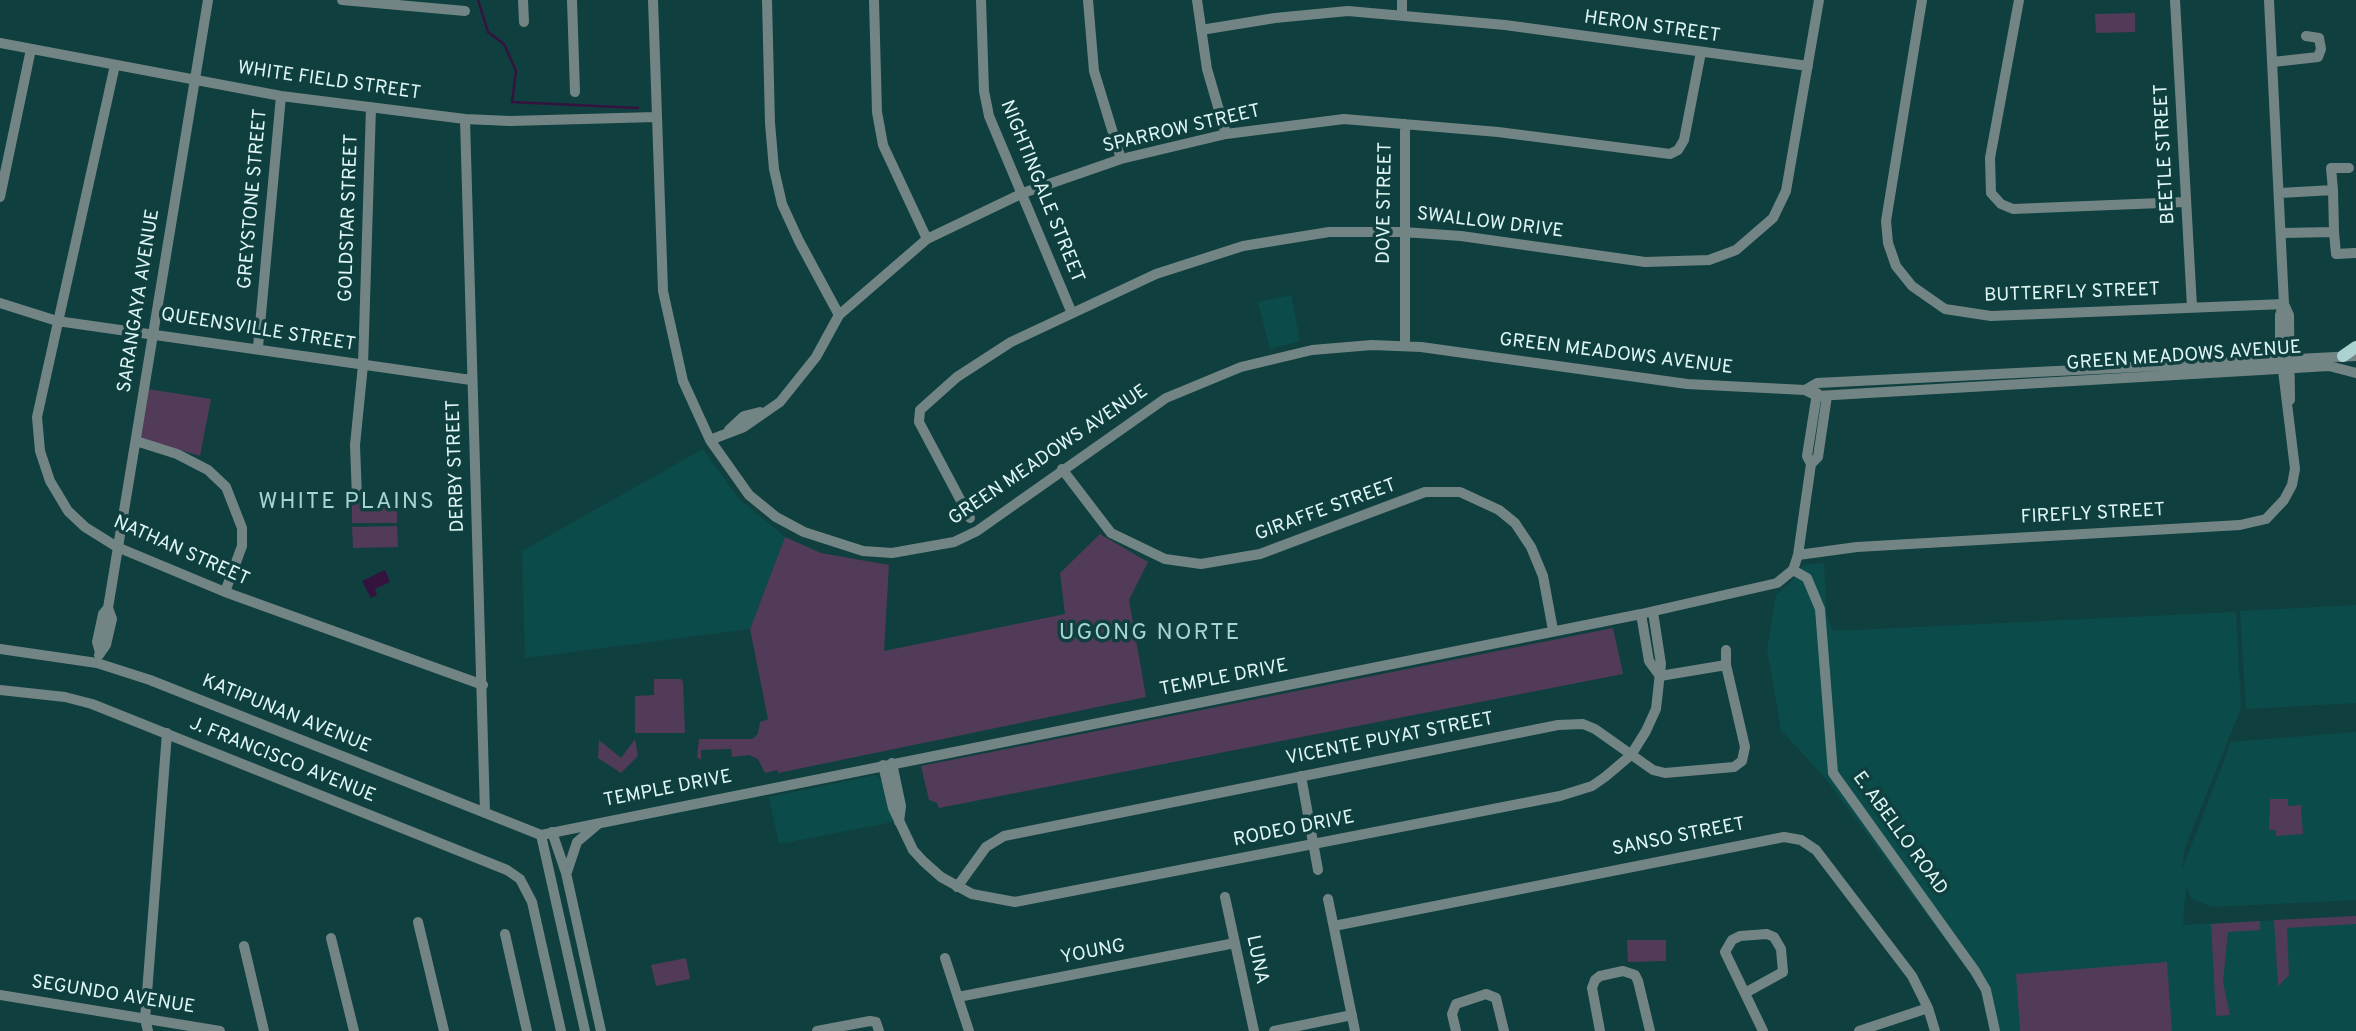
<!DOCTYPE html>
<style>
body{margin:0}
canvas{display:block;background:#0f3f3e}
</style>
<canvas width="2356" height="1031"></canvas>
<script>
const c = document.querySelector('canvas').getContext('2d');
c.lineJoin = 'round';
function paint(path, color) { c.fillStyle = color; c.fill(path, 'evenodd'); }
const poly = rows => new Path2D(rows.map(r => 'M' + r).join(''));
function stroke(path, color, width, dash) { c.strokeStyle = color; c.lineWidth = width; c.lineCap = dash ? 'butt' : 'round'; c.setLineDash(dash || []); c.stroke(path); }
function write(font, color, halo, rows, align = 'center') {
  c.font = font + ' Overpass,sans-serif'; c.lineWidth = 7; c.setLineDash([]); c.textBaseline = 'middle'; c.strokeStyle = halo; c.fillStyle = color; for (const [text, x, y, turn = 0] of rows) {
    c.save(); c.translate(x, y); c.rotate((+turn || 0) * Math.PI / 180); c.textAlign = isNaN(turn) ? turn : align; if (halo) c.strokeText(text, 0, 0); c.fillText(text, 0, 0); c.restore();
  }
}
paint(poly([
 [1291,295,1300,341,1270,349,1258,302],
 [703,449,738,498,785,537,750,629,525,658,522,551],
 [1824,563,1827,617,1833,631,2236,612,2241,708,2185,847,2182,870,2231,742,2356,732,2356,900,2212,907,2191,898,2186,885,2183,925,2356,916,2356,1031,1992,1031,1984,992,1826,779,1781,730,1767,649,1776,595,1793,580,1803,565],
 [2356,605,2356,703,2246,709,2240,611],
 [875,775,886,785,893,822,779,844,769,797]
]), '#0b4b4a');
paint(poly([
 [2135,13,2135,32,2096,33,2095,14],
 [148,389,211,399,200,456,140,438],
 [352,503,397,503,397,523,352,523],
 [397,526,398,547,353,548,352,527],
 [1100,534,1148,562,1129,600,1146,697,778,773,778,770,765,773,758,759,749,755,732,757,731,749,701,750,701,760,697,757,699,739,752,739,758,734,760,722,768,719,750,629,785,537,821,553,889,565,884,651,1065,614,1060,573],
 [1613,628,1623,674,939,808,937,803,929,800,921,766],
 [654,679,681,679,683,682,685,733,635,733,635,696,654,695],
 [635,739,638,756,621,773,598,758,599,740,621,758],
 [2270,799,2288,799,2288,806,2301,805,2303,834,2276,836,2276,830,2269,830],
 [2356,916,2356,924,2287,928,2289,975,2278,986,2274,920],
 [2260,921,2260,930,2228,932,2223,982,2230,1015,2216,1016,2211,924],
 [1627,940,1666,940,1666,961,1628,962],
 [686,958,690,979,656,986,651,965],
 [2167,962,2172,1031,2020,1031,2016,974]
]), '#513b58');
paint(poly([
 [385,570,390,582,375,589,377,595,371,598,362,581]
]), '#34133e');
stroke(poly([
 [478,0,488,32,504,44,516,71,512,102,638,108]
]), '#34133e', 2.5);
stroke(poly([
 [342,0,465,11],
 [523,0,524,22],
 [572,0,575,92],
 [653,0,663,291,683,381,710,440,749,495,776,517,804,532,863,551,892,553,954,542,977,531,1166,398,1241,367,1312,350,1372,345,1421,347,1687,384,1805,390,1817,396,2329,366,2356,373],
 [767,0,770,123,774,169,782,204,799,241,839,315],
 [874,0,877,112,883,145,927,239],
 [981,0,984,91,989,116,1071,311],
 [1088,0,1094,71,1121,159],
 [1197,0,1207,69,1226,134],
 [1922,0,1886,221,1888,243,1896,266,1912,286,1945,309,1991,316,2284,304],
 [2019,0,1990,158,1991,193,2001,204,2013,209,2185,202],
 [2175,0,2192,307],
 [2269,0,2284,304,2289,315,2290,400],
 [1402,16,1402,0],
 [1201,30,1275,18,1348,11,1505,25,1808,66],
 [0,43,281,96,465,119,510,121,656,117],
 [2273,62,2318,57,2321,49,2319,38,2306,36],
 [115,65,37,417,40,451,50,481,68,511,85,527,117,547,225,592,483,685],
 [465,119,485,813],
 [2333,190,2334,232],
 [2280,193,2333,190,2331,168,2349,168],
 [0,197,31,49],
 [2282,233,2334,232,2336,254,2355,253],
 [0,303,57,321,471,380],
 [1405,346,1405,124],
 [258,347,281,96],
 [1805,390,1817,383,2356,356],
 [729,430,744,416,760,412],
 [710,440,744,427,780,402,816,357,839,315,927,239,1023,193,1121,159,1226,134,1344,119,1498,132,1670,154,1678,150,1684,140,1701,52],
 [136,441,177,454,208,470,226,487,242,528,242,546,225,592],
 [1811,464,1807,456,1817,393],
 [1062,469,1111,533,1165,559,1201,564,1260,554,1425,492,1460,492,1499,510,1515,523,1531,547,1543,576,1553,630],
 [357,498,355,445,363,365,371,107],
 [970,518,919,422,920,410,957,377,1011,342,1156,274,1243,246,1329,232,1403,232,1461,236,1645,262,1709,260,1736,250,1773,218,1786,191,1819,0],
 [1798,555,1857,547,2240,525,2266,519,2284,500,2292,485,2295,469,2280,346,2280,315,2284,304],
 [1793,570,1807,578,1820,609,1833,773,1975,971,1986,990,1995,1031],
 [1641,614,1649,661,1660,676],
 [0,649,97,663,150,680,541,835,1641,614,1777,583,1793,570,1798,555,1811,464,1818,457,1827,396],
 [100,652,97,642,103,614,108,608,208,0],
 [99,655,106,645,112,619,108,608],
 [1660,676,1726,665],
 [0,690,65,697,92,704,507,870,520,879,532,902,561,1031],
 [892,763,901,806,899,822],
 [883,765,893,808,913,850,923,861,941,877,972,894,1015,902,1560,796,1592,786,1605,777,1631,755,1646,731,1656,709,1661,664,1653,612],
 [1301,776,1318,870],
 [552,832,566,873,601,1031],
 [541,835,585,1031],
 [567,872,577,842,597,825],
 [957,887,986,847,1004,836,1558,725,1583,724,1595,729,1653,770,1665,773,1734,767,1742,761,1745,747,1726,665,1726,650],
 [1225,897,1254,1031],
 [1328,899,1355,1031],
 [418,922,444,1031],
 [1334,926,1784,837,1801,840,1816,850,1912,976,1928,1008,1935,1031],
 [505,934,527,1031],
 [331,938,354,1031],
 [244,946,264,1031],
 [945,958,969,1031],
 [1745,993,1783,972,1781,949,1774,937,1767,934,1740,936,1732,940,1725,952,1763,1031],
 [0,995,220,1031],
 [958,997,1235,943],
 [148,1031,145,1019,167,733],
 [817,1031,870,1021,876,1022,879,1031],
 [1274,1031,1352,1015],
 [1456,1031,1452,1014,1456,1004,1486,994,1496,998,1504,1031],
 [1600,1031,1592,988,1595,980,1600,976,1623,971,1635,975,1638,981,1650,1031],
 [1859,1031,1928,1008]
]), '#728584', 10);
stroke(poly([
 [2343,356,2356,347]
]), '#aad2d1', 12);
write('19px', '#def6f5', '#0f3f3e', [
 ["HERON STREET",1652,28,8],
 ["WHITE FIELD STREET",329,82,8],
 ["SPARROW STREET",1182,130,-13],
 ["BEETLE STREET",2166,154,-93],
 ["NIGHTINGALE STREET",1041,192,68],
 ["GREYSTONE STREET",254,199,-85],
 ["DOVE STREET",1386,203,-89],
 ["GOLDSTAR STREET",350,218,-88],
 ["SWALLOW DRIVE",1490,224,7],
 ["BUTTERFLY STREET",2072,294,-2],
 ["SARANGAYA AVENUE",140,301,-81],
 ["QUEENSVILLE STREET",258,331,9],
 ["GREEN MEADOWS AVENUE",1616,355,7],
 ["GREEN MEADOWS AVENUE",2184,357,-4],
 ["GREEN MEADOWS AVENUE",1049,456,-34],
 ["DERBY STREET",457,466,-92],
 ["GIRAFFE STREET",1326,511,-20],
 ["FIREFLY STREET",2093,515,-3],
 ["NATHAN STREET",181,552,24],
 ["TEMPLE DRIVE",1224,679,-11],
 ["KATIPUNAN AVENUE",286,715,22],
 ["VICENTE PUYAT STREET",1390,740,-11],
 ["J. FRANCISCO AVENUE",282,761,22],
 ["TEMPLE DRIVE",668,790,-11],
 ["RODEO DRIVE",1294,830,-11],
 ["E. ABELLO ROAD",1899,834,54],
 ["SANSO STREET",1679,838,-11],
 ["YOUNG",1093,953,-11],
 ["LUNA",1256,960,78],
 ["SEGUNDO AVENUE",113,996,9]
]);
c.letterSpacing = '2px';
write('23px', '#a5d4d3', '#0f3f3e', [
 ["WHITE PLAINS",347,503],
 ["UGONG NORTE",1150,634]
]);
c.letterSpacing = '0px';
</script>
